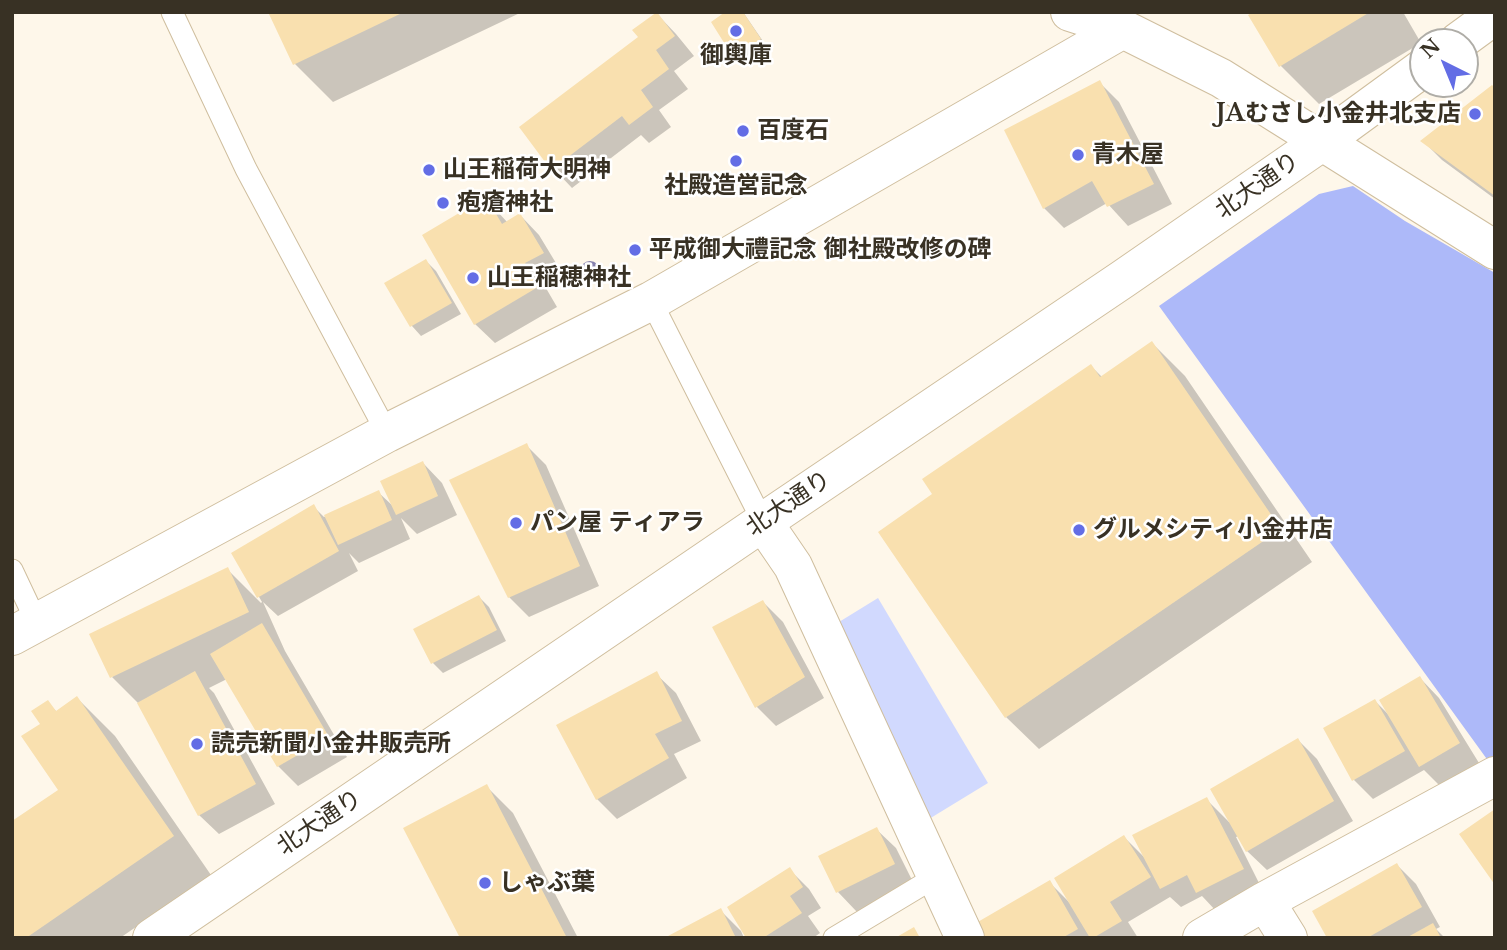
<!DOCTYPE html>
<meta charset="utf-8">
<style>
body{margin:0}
#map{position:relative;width:1507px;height:950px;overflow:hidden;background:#fef7ea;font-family:"Libre Baskerville",serif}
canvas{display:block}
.frame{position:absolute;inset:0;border:14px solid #383124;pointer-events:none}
.north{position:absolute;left:1409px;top:28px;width:70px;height:70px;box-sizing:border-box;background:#fff;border:2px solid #afada7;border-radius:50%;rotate:317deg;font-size:19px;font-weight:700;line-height:28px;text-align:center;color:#383124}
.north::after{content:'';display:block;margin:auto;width:24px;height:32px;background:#636de5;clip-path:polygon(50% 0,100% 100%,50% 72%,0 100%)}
</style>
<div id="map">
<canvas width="1507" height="950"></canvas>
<div class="frame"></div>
<div class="north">N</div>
</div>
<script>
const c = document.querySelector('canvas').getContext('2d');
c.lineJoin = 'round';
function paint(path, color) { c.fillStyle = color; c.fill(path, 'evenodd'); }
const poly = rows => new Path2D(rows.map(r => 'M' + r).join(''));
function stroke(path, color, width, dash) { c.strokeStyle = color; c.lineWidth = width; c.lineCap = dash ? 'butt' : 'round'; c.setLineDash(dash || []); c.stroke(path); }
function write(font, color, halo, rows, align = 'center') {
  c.font = font + ' "Libre Baskerville","Noto Sans JP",serif'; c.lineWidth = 5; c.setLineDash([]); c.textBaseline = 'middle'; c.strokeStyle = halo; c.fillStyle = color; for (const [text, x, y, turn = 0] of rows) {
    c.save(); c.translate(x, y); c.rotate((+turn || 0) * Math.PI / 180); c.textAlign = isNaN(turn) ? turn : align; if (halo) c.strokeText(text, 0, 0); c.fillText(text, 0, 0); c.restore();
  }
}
paint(poly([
 [878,598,988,783,929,819,839,622]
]), '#d1d9fe');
paint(poly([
 [1353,186,1405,221,1495,273,1495,759,1489,762,1159,306,1319,194]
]), '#adb9f9');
paint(poly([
 [270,12,522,12,333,102,295,64],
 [729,12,743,12,769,50,745,65,735,56],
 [1257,12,1403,12,1421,43,1319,104,1281,66,1251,16],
 [657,14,676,34,694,56,674,71,688,89,659,110,671,127,649,143,641,135,572,188,553,168],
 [1099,82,1119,102,1172,204,1128,226,1107,203,1064,228,1044,208],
 [1495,90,1495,199,1442,160,1423,141],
 [486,199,508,223,520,215,539,235,562,273,543,283,557,307,495,343,475,324],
 [426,261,436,271,461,314,421,336,412,326,386,283],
 [1152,343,1185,376,1312,562,1039,749,1006,717,935,494,1091,366,1102,377],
 [527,446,546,465,599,586,529,617,509,597],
 [423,463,442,483,457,515,417,534,401,518,410,539,359,563,349,553,358,571,278,616,263,602,285,651,347,757,298,786,278,766,227,679,209,688,214,693,275,804,219,834,199,815,140,705,112,677,227,569,261,603,262,602,234,554,313,506,324,517,378,492,394,507],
 [479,597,489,607,506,641,443,673,433,663,416,630],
 [763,602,783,622,824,698,776,726,757,707],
 [656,674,676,693,701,741,674,754,687,778,617,819,597,799,558,726],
 [1420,678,1439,698,1479,763,1440,786,1424,770,1373,799,1354,780,1375,701,1390,716],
 [77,698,115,736,211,875,120,938,12,938,60,790,42,724,48,703,57,712],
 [1298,740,1317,759,1353,821,1267,870,1247,851,1239,836,1236,837,1262,889,1217,912,1202,896,1181,907,1170,897,1128,922,1138,938,1092,938,1089,935,1089,938,986,938,1049,882,1069,902,1124,837,1145,858,1206,799,1229,822],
 [486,786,513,813,578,938,462,938],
 [876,829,896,848,914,884,857,912,838,892],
 [1397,865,1416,884,1440,927,1436,929,1445,938,1329,938],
 [790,870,809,889,821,908,808,916,820,933,813,938,748,938],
 [720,910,741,931,744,938,671,938]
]), '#0003');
paint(poly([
 [268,12,404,12,293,65],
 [657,12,675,36,656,50,669,69,641,90,653,107,629,125,622,116,551,170,519,127,638,37,632,30],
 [725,12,743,12,761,39,733,57,711,22],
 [1253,12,1370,12,1279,67,1248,15],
 [1100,80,1154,184,1107,207,1092,181,1043,209,1004,130],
 [1492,85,1495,88,1495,196,1420,141],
 [486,197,502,224,520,213,544,253,525,263,538,287,474,325,422,235],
 [426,259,452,303,410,327,384,283],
 [1152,341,1281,529,1005,718,878,532,932,494,922,479,1091,364,1100,377],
 [527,443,580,566,508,598,449,480],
 [423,461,438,496,396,515,380,481],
 [379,490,392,520,338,545,324,515],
 [314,504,339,551,257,598,231,553],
 [228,567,249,612,110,678,89,634],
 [479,595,497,630,431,664,413,629],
 [763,600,805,677,755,708,712,627],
 [262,623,329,737,277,767,210,654],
 [195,671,256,784,198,816,137,703],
 [657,671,682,721,655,734,669,758,596,800,556,725],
 [1420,676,1460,743,1419,767,1379,700],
 [77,696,174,836,26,938,12,938,12,821,58,790,21,736,40,724,31,711,48,700,56,711],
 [1375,699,1405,751,1352,781,1323,728],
 [1298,738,1334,801,1246,852,1210,789],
 [487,784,567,938,460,938,403,828],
 [1207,797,1244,869,1196,893,1187,875,1160,889,1132,835],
 [1495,809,1495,885,1459,834],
 [877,827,895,864,836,893,818,856],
 [1124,835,1151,877,1110,902,1122,921,1093,938,1090,938,1054,878],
 [1397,863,1422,907,1367,938,1327,938,1312,911],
 [790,867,803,887,790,896,802,913,763,938,746,938,727,907],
 [1050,880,1078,929,1062,938,984,938,976,923],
 [721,908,736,938,669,938,668,936],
 [1433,923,1441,938,1406,938],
 [914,927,920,938,895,938]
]), '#f9e0af');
const lane = poly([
 [172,12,246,169,387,433],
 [651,301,763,522],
 [12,570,37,623],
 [834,938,937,876]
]);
const street = poly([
 [1070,12,1123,29,1221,78,1495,250],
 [763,522,793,566,965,938],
 [12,636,387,433,651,301,1123,29],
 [1265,901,1288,938],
 [1202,938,1265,901,1495,776]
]);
const secondary = poly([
 [1458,42,1495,15],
 [152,938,763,522,1123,279,1323,141,1423,68]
]);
stroke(lane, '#cfbe9e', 23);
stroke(street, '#cfbe9e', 40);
stroke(secondary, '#cfbe9e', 40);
stroke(lane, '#fff', 21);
stroke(street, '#fff', 38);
stroke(secondary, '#fff', 38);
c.fillStyle = '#8681ac';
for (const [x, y] of [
 [590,271]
]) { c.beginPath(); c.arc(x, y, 10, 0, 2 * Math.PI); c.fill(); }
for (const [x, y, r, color] of [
 [736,31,7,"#636de5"],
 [1475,114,7,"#636de5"],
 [743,131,7,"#636de5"],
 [1078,155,7,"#636de5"],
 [736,161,7,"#636de5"],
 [429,170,7,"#636de5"],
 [443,203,7,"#636de5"],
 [635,250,7,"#636de5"],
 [473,278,7,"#636de5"],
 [516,523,7,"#636de5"],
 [1079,530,7,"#636de5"],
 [197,744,7,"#636de5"],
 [485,883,7,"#636de5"]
]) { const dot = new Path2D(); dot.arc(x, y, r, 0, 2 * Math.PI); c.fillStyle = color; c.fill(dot); stroke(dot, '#fff', 2.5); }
write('bold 24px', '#383124', '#fff', [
 ["御輿庫",736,56,"center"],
 ["JAむさし小金井北支店",1461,114,"right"],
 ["百度石",757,131],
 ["青木屋",1092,155],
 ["山王稲荷大明神",443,170],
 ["社殿造営記念",736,186,"center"],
 ["疱瘡神社",457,203],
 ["平成御大禮記念 御社殿改修の碑",649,250],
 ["山王稲穂神社",487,278],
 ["パン屋 ティアラ",530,523],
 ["グルメシティ小金井店",1093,530],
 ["読売新聞小金井販売所",211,744],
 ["しゃぶ葉",499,883]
], 'left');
write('24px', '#383124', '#fff', [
 ["北大通り",1258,186,-35],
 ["北大通り",789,504,-34],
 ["北大通り",320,823,-34]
]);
</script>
